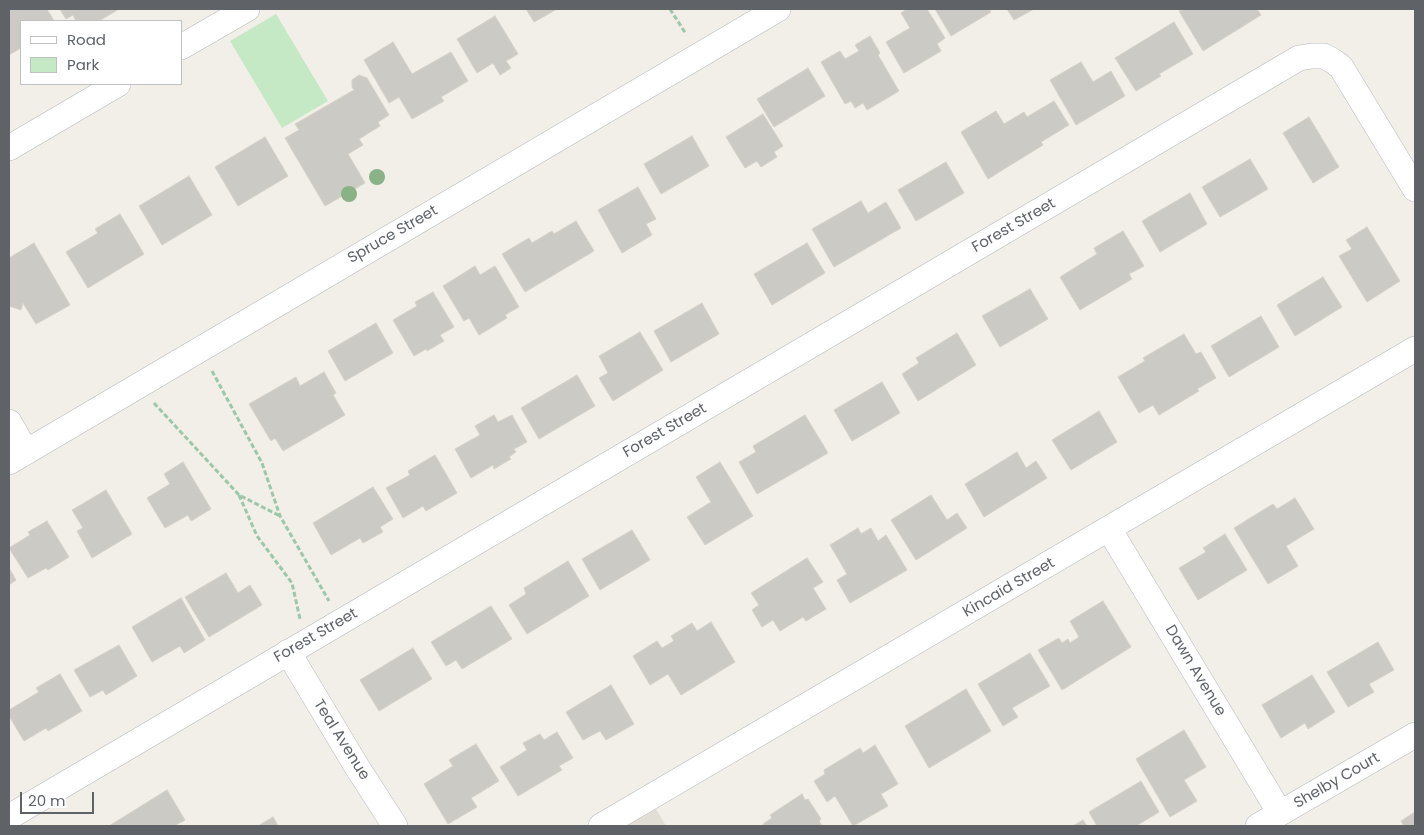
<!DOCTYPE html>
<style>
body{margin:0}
#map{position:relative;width:1424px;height:835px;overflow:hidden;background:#f1efe8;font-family:Poppins,sans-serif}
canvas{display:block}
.frame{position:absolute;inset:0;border:10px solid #5f6368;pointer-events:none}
.legend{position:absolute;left:20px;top:20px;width:162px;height:65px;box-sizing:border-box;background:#fff;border:1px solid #bfc1c3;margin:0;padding:6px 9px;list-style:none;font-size:15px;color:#5f6368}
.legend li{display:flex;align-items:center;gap:10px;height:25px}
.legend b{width:25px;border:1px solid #bfc1c3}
.scale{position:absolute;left:20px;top:792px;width:74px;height:22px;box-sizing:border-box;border:2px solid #5f6368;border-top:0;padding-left:6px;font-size:15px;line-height:18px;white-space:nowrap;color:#5f6368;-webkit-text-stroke:4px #fff;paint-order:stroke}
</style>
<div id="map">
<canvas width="1424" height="835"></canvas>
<div class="frame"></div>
<ul class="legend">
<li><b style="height:6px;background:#fff"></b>Road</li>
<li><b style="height:14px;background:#c5e8c5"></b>Park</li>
</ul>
<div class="scale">20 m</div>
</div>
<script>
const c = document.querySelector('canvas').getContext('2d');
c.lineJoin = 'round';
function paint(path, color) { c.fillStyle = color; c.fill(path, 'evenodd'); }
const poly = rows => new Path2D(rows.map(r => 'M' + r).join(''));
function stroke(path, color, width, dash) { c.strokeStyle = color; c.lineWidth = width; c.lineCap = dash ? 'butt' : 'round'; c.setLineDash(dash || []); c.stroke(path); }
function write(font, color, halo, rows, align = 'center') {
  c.font = font + ' Poppins,sans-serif'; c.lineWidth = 5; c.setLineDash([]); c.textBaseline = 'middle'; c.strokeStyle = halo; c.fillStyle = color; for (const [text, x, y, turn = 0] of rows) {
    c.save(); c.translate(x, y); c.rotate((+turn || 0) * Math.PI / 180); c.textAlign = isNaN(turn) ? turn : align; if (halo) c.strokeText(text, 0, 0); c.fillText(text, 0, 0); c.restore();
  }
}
paint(poly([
 [656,809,666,826,626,826]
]), '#e1ded6');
paint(poly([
 [276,14,328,101,282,128,230,41]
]), '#c5e8c5');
const building = poly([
 [9,9,47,9,54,21,21,21,21,48,9,55,9,9],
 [60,9,119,9,99,21,76,21,73,15,66,19,60,9],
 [526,9,557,9,534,22,526,9],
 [907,9,927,9,945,38,937,44,941,51,904,73,886,42,910,28,901,13,907,9],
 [935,9,989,9,991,12,951,36,935,9],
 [1007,9,1034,9,1014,20,1007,9],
 [1184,9,1257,9,1261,15,1203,51,1179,11,1184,9],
 [495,16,518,54,506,61,511,68,500,75,493,63,477,73,457,39,495,16],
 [1174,22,1193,54,1159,74,1161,76,1136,91,1115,58,1174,22],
 [870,36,880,53,878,55,899,91,867,110,863,103,855,108,851,101,845,104,821,62,840,51,845,59,859,51,855,45,870,36],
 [393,42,412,74,451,52,468,81,441,97,444,101,412,119,399,97,389,103,364,60,393,42],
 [1081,62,1093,82,1111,71,1125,96,1076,125,1050,80,1081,62],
 [808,68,825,96,774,127,757,99,808,68],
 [359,75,367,78,389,115,378,122,380,126,359,139,363,145,348,154,365,183,325,206,285,138,299,130,295,124,354,90,352,87,352,80,359,75],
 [1054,101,1069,125,1041,142,1043,145,988,179,961,132,996,111,1004,124,1024,112,1027,117,1054,101],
 [763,114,783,146,774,152,777,157,761,167,757,161,745,168,726,137,763,114],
 [1309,117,1339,167,1313,183,1283,133,1309,117],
 [692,136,709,166,661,194,644,164,692,136],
 [265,137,288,176,238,206,215,167,265,137],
 [1250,159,1268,189,1220,217,1202,187,1250,159],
 [946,162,964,193,916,221,898,190,946,162],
 [189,176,212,215,162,245,139,206,189,176],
 [638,187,656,219,646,224,652,235,622,253,598,210,638,187],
 [1190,193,1207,224,1160,252,1142,221,1190,193],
 [861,201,868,213,886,202,901,228,834,267,812,229,861,201],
 [120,214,144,254,88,288,66,252,98,233,95,229,120,214],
 [576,221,594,251,525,292,502,254,529,238,532,243,552,231,554,234,576,221],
 [1367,227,1400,281,1367,302,1339,256,1352,249,1346,240,1367,227],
 [1123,231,1144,266,1129,274,1132,279,1080,310,1060,277,1097,254,1094,248,1123,231],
 [34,243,70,305,36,324,23,303,21,310,9,306,9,258,34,243],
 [807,243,825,273,772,305,754,274,807,243],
 [475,266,480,275,495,266,519,307,505,315,507,318,479,335,469,318,464,321,443,286,475,266],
 [1323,277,1342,307,1295,336,1277,305,1323,277],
 [1030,289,1048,319,1000,347,982,316,1030,289],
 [433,292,454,327,440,335,444,341,427,351,426,349,414,356,393,320,417,306,415,302,433,292],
 [702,303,719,334,671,362,654,331,702,303],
 [1261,316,1279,347,1229,377,1211,346,1261,316],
 [376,323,393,353,345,381,328,351,376,323],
 [640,332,663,370,613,401,599,378,608,373,599,356,640,332],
 [957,333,976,365,918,401,902,374,919,363,916,358,957,333],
 [1184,334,1196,354,1201,352,1216,378,1197,389,1199,391,1159,415,1153,405,1139,413,1118,377,1145,361,1143,358,1184,334],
 [324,372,336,393,333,395,345,415,283,451,275,438,271,441,249,404,296,377,300,386,324,372],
 [577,375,595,406,539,439,521,408,577,375],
 [882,382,900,413,852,441,834,410,882,382],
 [1099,411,1117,442,1071,470,1052,440,1099,411],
 [494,415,498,422,512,415,527,442,514,449,516,452,509,457,511,459,494,469,493,465,471,478,455,449,480,435,475,426,494,415],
 [805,415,828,453,757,494,739,462,756,452,753,446,805,415],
 [1017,452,1026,468,1036,461,1047,478,984,517,965,484,1017,452],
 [435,455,457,493,426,511,423,506,403,518,386,488,410,475,408,471,435,455],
 [183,462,211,509,191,521,188,515,165,528,147,498,170,484,164,474,183,462],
 [720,462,753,516,705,545,687,517,711,502,696,477,720,462],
 [373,487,393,519,380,527,383,532,363,543,360,538,331,555,313,523,373,487],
 [106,490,132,534,92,558,77,531,83,528,72,510,106,490],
 [931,495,947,520,957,513,967,528,916,560,891,520,931,495],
 [1295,498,1314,529,1286,546,1298,566,1268,584,1234,528,1273,504,1277,509,1295,498],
 [47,521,69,557,48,570,46,568,28,578,9,548,30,535,28,532,47,521],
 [858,528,861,534,871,528,878,541,886,535,907,570,850,603,837,580,847,574,830,545,858,528],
 [632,530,650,560,600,590,582,559,632,530],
 [1225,534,1247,570,1198,600,1179,568,1206,552,1203,548,1225,534],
 [807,558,823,582,813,588,826,609,806,621,803,617,780,631,773,620,762,627,752,610,759,605,751,593,807,558],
 [568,561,589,596,527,634,509,605,526,594,524,588,568,561],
 [9,568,16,580,9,585,9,568],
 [226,573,238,593,250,585,262,605,209,637,185,597,226,573],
 [181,598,205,640,184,653,180,646,152,662,132,627,181,598],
 [1103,601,1131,647,1062,690,1038,650,1059,638,1062,643,1068,639,1070,643,1079,637,1070,621,1103,601],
 [491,606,512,639,462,669,456,660,446,666,431,642,491,606],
 [711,622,735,662,681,695,668,674,650,685,633,656,657,641,662,648,674,641,671,636,692,623,697,631,711,622],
 [1378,642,1394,670,1369,684,1374,692,1348,707,1327,672,1378,642],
 [119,645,137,676,106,695,103,690,90,697,74,670,119,645],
 [413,648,432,679,379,711,360,680,413,648],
 [1030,653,1050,686,1012,708,1018,717,1003,726,978,684,1030,653],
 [60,674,82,711,48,731,46,728,24,741,9,716,9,710,39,692,36,688,60,674],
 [1312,675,1335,712,1308,729,1305,723,1281,738,1262,705,1312,675],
 [611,685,634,724,606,740,600,731,583,740,566,712,611,685],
 [966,689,991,731,929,768,905,726,966,689],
 [1184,730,1206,767,1184,780,1197,801,1170,817,1136,759,1184,730],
 [557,732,573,758,559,766,562,770,518,796,500,767,527,750,523,743,540,734,544,740,557,732],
 [476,744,499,781,471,798,477,807,448,824,424,784,453,766,449,760,476,744],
 [875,745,898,784,881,794,888,806,853,826,835,796,827,802,814,781,825,774,824,770,860,748,863,753,875,745],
 [1141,781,1159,812,1136,826,1097,826,1089,812,1141,781],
 [167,790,185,820,174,826,109,826,167,790],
 [802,794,805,800,808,799,821,819,819,821,822,826,764,826,763,824,772,818,770,815,802,794],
 [1415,812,1415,826,1404,826,1401,821,1415,812],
 [273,817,278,826,258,826,273,817],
 [1083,820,1087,826,1073,826,1083,820]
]);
paint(building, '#cccac5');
stroke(building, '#d6d1c6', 1);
const minor = poly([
 [181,47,247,9],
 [9,148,118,84],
 [9,422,26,452],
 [9,462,778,9],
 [1109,529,1280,813],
 [288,652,357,767,395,826],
 [9,817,1299,58,1312,56,1324,56,1333,61,1341,67,1415,189],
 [601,826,1415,349],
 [1258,826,1415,735]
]);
stroke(minor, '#b5b8bc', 26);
stroke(poly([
 [670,9,686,34],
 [212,371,262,463,280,516,329,601],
 [154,403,239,495,280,516],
 [239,495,257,536,292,583,300,619]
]), '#9cc7a9', 3, [5, 2.5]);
stroke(minor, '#fff', 25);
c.fillStyle = '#89b387';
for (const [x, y] of [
 [377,177],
 [349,194]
]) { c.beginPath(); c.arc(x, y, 8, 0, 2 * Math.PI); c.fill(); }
write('15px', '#5f6368', '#fff', [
 ["Forest Street",1014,226,-30],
 ["Spruce Street",393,235,-30],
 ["Forest Street",665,431,-30],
 ["Kincaid Street",1009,588,-30],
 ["Forest Street",316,636,-30],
 ["Dawn Avenue",1195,671,59],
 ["Teal Avenue",341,740,58],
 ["Shelby Court",1337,781,-30]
]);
</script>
